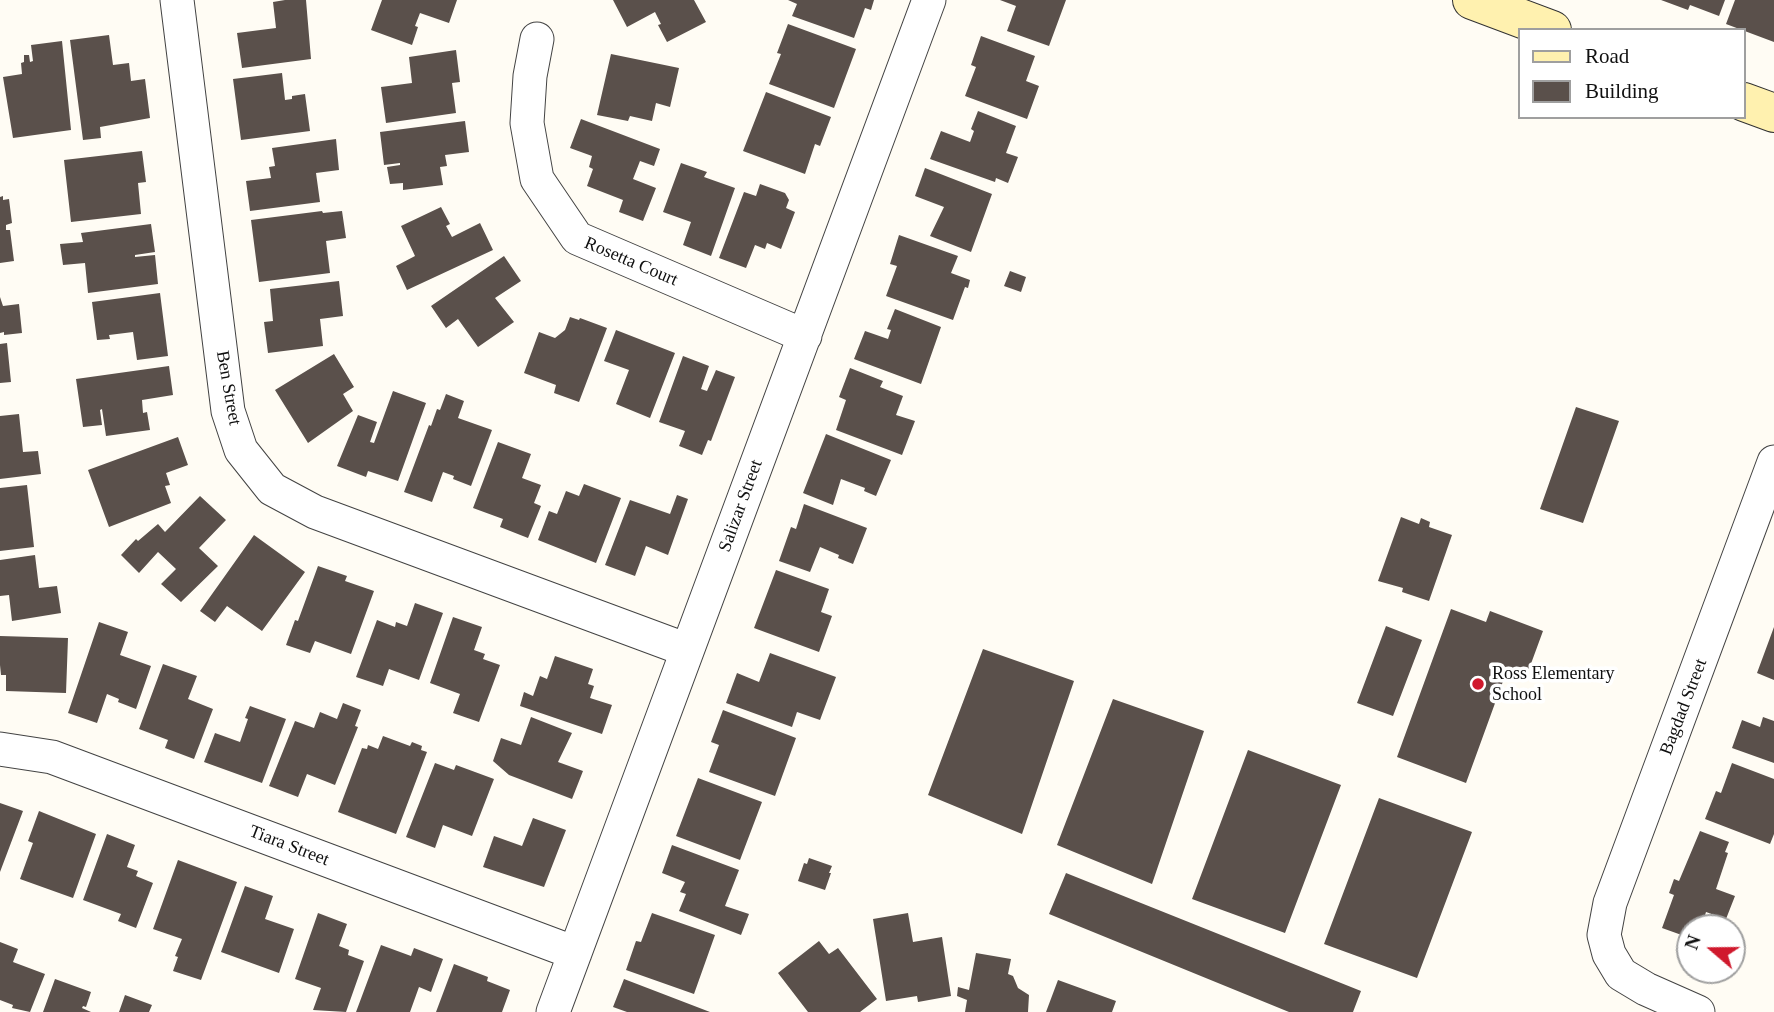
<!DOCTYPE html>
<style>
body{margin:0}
#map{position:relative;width:1774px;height:1012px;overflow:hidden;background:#fffcf4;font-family:"Times New Roman",serif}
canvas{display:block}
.legend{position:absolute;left:1518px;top:28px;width:228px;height:91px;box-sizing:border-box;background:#fff;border:2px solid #9f9f9f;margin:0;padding:9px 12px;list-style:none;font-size:21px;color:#101010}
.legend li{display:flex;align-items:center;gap:14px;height:35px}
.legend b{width:35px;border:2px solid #9f9f9f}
.north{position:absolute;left:1676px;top:914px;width:70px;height:70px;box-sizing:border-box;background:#fff;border:2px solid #9f9f9f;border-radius:50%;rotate:290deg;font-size:19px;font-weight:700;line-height:28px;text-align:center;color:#101010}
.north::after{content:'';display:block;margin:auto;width:24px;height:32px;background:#d0192d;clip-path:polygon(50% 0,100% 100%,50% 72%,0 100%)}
</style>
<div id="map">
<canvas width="1774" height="1012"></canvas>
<ul class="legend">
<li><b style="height:9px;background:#fff1af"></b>Road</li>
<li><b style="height:19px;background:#5a504b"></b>Building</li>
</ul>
<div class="north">N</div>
</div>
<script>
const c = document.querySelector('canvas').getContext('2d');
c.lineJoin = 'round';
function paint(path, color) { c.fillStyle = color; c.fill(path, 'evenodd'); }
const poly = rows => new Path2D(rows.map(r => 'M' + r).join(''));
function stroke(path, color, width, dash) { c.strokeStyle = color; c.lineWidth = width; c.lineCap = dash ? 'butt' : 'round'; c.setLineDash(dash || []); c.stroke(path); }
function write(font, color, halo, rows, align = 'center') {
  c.font = font + ' "Times New Roman",serif'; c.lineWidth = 7; c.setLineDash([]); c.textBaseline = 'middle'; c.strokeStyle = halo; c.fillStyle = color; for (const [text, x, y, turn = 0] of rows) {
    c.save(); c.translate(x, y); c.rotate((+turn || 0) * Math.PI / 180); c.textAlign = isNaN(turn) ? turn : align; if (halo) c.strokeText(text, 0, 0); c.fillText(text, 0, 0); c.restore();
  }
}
paint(poly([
 [285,0,306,0,311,59,242,68,237,33,276,28,273,2],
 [382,0,457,0,449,23,420,13,415,26,418,27,412,45,371,30],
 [613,0,694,0,706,22,667,42,658,25,661,24,655,12,627,27],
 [788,0,874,0,871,10,865,8,854,38,792,16,797,4],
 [1000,0,1066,0,1049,46,1007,31,1016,6],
 [1661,0,1725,0,1719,16,1690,5,1688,10],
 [1735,0,1774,0,1774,42,1726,24],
 [788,24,856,49,834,108,769,84,781,54,777,53],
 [109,35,113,65,129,63,131,81,145,79,150,118,100,127,101,138,83,140,70,40],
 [981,36,1035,56,1026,81,1039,86,1027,119,965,96,976,67,971,65],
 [62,41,71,130,13,138,3,77,22,74,21,63,24,62,24,55,29,55,30,62,33,61,31,45],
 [456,50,460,82,452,83,456,113,386,123,381,87,412,83,409,57],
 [611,54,679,68,670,107,656,103,652,121,630,116,628,121,597,115],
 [282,73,285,100,292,99,292,96,305,94,310,131,241,140,233,79],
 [766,92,831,117,820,146,815,144,805,174,743,151],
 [978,111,1016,126,1006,153,1018,157,1008,183,996,178,995,182,930,159,941,131,970,142,974,131,971,129],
 [581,119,660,149,654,166,640,161,633,179,656,188,643,221,619,212,623,200,587,186,593,169,589,167,592,156,570,148],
 [465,121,469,152,445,155,447,166,440,167,443,185,403,190,403,183,390,184,387,167,400,165,400,163,384,165,380,132],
 [336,139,339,170,316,173,320,202,250,211,246,181,271,178,269,167,275,166,272,148],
 [142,151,146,182,138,183,141,214,71,222,64,160],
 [681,163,707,172,704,177,735,188,711,256,683,245,691,222,663,212],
 [925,168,992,194,971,252,930,236,944,207,915,196],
 [760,184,785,193,789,200,786,208,795,212,781,249,767,243,765,249,755,245,746,268,719,258,744,192,756,196],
 [3,196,3,200,9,199,12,223,6,225,6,230,10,230,14,261,0,263,0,197],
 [441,207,450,224,446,226,452,237,480,223,493,250,407,290,396,266,415,256,401,226],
 [322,211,323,213,342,211,346,238,326,241,330,273,259,282,251,220],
 [151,224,155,252,135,255,135,257,155,255,158,284,88,293,85,263,63,265,60,244,83,242,81,233],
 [899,235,958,256,951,273,970,280,968,288,965,287,953,320,886,296,897,266,890,264],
 [504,256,521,281,495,298,514,322,478,347,458,319,446,328,431,306],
 [1010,271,1026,277,1021,292,1004,286],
 [339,281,343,316,320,319,323,346,268,353,264,322,273,321,270,289],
 [160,293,168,356,137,360,133,332,109,335,110,339,97,340,92,302],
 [0,297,3,306,19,304,22,333,4,335,4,332,0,333],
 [895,309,941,327,921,384,854,359,865,331,888,339,891,330,887,329],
 [570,317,579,320,580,318,607,328,579,402,554,393,556,385,524,373,539,332,555,338,565,330],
 [616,330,675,353,650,418,616,404,629,370,604,361],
 [7,343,11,382,0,383,0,344],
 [334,354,354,387,343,394,353,411,308,443,275,390],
 [683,356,709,366,701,389,707,391,716,370,735,377,711,441,708,440,702,455,679,446,685,431,659,422],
 [169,366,173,395,142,400,143,413,147,412,150,430,106,436,102,409,100,410,102,425,83,427,76,379],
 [850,368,883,381,880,387,903,396,896,415,915,421,902,455,836,430,846,400,839,397],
 [393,391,426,403,398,481,368,471,366,477,337,466,358,415,377,422,370,442,374,443],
 [446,394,464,401,458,418,492,430,471,486,453,479,454,476,443,472,432,502,404,492,429,425,431,426,437,409,440,410],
 [1576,407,1619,421,1583,523,1540,509],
 [19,414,23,452,38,451,41,474,0,479,0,416],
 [826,434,891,460,876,496,864,491,865,488,841,479,833,505,803,493],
 [178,437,188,465,166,473,170,485,165,486,171,503,109,527,88,470],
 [498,442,531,454,522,478,541,485,534,503,541,506,528,538,500,527,503,519,473,508],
 [584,484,621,498,596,563,538,540,549,511,557,514,566,491,579,496],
 [27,485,34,547,0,551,0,488],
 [677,495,688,499,668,555,646,546,635,576,605,565,630,500,670,514],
 [200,496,226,520,199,548,218,566,181,602,161,584,176,569,158,552,139,573,121,555,136,539,138,541,158,524,165,532],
 [804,504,867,528,853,564,838,558,839,555,820,547,810,572,779,561,791,527,796,529],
 [1401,517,1419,524,1421,518,1430,522,1429,527,1452,535,1429,601,1402,592,1403,588,1378,581],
 [254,535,305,572,262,631,227,606,215,622,200,611],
 [35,555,39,588,57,586,61,613,12,621,9,595,0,596,0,560],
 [318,566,347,576,345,581,374,591,351,654,315,641,310,653,286,645,295,620,298,621],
 [776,570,829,589,821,612,832,616,819,652,754,628],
 [415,603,443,613,419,680,389,669,383,686,356,677,377,620,395,627,396,622,407,626],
 [1451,609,1486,622,1490,611,1543,631,1525,680,1506,673,1466,783,1397,757],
 [453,617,482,627,474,650,485,654,483,659,500,665,479,722,453,713,460,694,430,683],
 [99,622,128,632,120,655,151,666,136,709,118,702,119,699,107,694,97,723,68,713],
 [1386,626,1422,640,1393,716,1357,703],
 [1774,627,1774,680,1757,673],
 [0,636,68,638,66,693,6,691,6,675,1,675,0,665],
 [983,649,1074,681,1022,834,928,795],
 [770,653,836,677,820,720,797,712,792,727,726,703,737,673,759,682],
 [555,656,593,669,588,684,594,686,590,698,612,705,602,734,520,706,524,692,533,696,540,676,547,679],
 [163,664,197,676,188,699,213,709,194,759,165,748,168,740,139,729],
 [1113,699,1204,731,1152,884,1057,845],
 [343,703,361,710,355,726,358,727,335,785,307,774,298,797,269,786,295,721,314,728,320,712,337,719],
 [250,706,286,719,262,783,204,762,215,733,240,742,248,719,245,718],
 [723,710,796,738,775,796,709,772,719,745,711,742],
 [531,717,572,733,558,762,583,771,572,799,509,775,493,761,501,738,521,745],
 [1763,717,1774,721,1774,763,1732,748,1742,720,1760,727],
 [383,736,410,746,412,742,422,746,421,750,427,752,396,834,338,812,362,748,367,749,368,745,378,749],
 [1248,750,1341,785,1285,933,1192,899],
 [435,763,454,770,456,765,494,779,472,836,443,825,435,848,406,837],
 [1732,763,1774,779,1774,834,1770,844,1705,819,1716,791,1721,793],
 [698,778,762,802,740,860,676,836],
 [1379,798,1472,832,1417,978,1324,944],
 [0,803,23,811,0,872],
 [39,811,96,834,73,898,20,879,33,843,28,841],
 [533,818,566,830,544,887,483,867,494,836,522,846],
 [1700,831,1729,842,1725,852,1728,853,1716,889,1735,896,1726,919,1706,912,1701,928,1690,928,1690,938,1662,928,1674,895,1669,893,1674,879,1679,881],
 [107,834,135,845,127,867,138,871,136,876,153,883,136,928,118,921,121,914,83,900],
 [672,845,739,870,725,906,749,914,741,935,679,911,686,894,680,892,685,882,662,873],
 [809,858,832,866,829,873,831,873,825,890,798,881,804,863,807,864],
 [178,860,237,882,201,980,173,971,178,957,175,956,182,939,153,929],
 [1066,873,1361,991,1353,1012,1289,1012,1049,914],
 [245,886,273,896,265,919,294,929,279,973,221,952],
 [318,913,347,924,339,946,349,950,348,955,364,961,346,1012,313,1010,321,988,295,979],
 [652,913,715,935,694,994,626,970,636,941,641,942],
 [908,913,913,942,942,937,951,996,918,1002,917,996,886,1001,873,919],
 [819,941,829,954,838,948,877,999,860,1012,808,1012,778,973],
 [0,942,18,949,13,962,45,974,30,1012,12,1008,13,1005,0,1000],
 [381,945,411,956,414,948,443,959,431,992,419,987,410,1012,356,1012],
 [976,953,1011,959,1008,974,1013,976,1018,988,1029,995,1028,1012,965,1012,967,1000,957,996,958,987,969,990],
 [454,964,488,977,487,981,510,990,502,1012,436,1012],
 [55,979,91,992,86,1007,83,1006,82,1008,91,1012,43,1012],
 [624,979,710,1012,627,1012,613,1007],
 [1058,980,1116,1001,1112,1012,1046,1012],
 [125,995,152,1005,149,1012,119,1012]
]), '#5a504b');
const street = poly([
 [177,0,228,411,241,450,272,489,315,512,687,650],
 [537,39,530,76,527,123,537,179,577,238,805,336],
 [0,749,52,757,575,953],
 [553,1012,929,0],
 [1698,1012,1646,989,1621,974,1609,954,1604,935,1610,903,1774,462]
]);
const secondary = poly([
 [1472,0,1552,30],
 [1744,102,1774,113]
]);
stroke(street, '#434343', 35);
stroke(secondary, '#323232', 40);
stroke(street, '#fff', 33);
stroke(secondary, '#fff1af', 38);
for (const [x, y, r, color] of [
 [1478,684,7,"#d0192d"]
]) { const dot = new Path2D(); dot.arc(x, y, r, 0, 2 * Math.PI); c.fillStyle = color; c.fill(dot); stroke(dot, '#fff', 2.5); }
write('18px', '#101010', '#fff', [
 ["Rosetta Court",631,262,23],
 ["Ben Street",228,388,80],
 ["Salizar Street",741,506,-70],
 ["Bagdad Street",1684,707,-69],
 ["Tiara Street",289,846,21]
]);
write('18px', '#101010', '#fff', [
 ["Ross Elementary",1492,674],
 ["School",1492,695]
], 'left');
</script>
